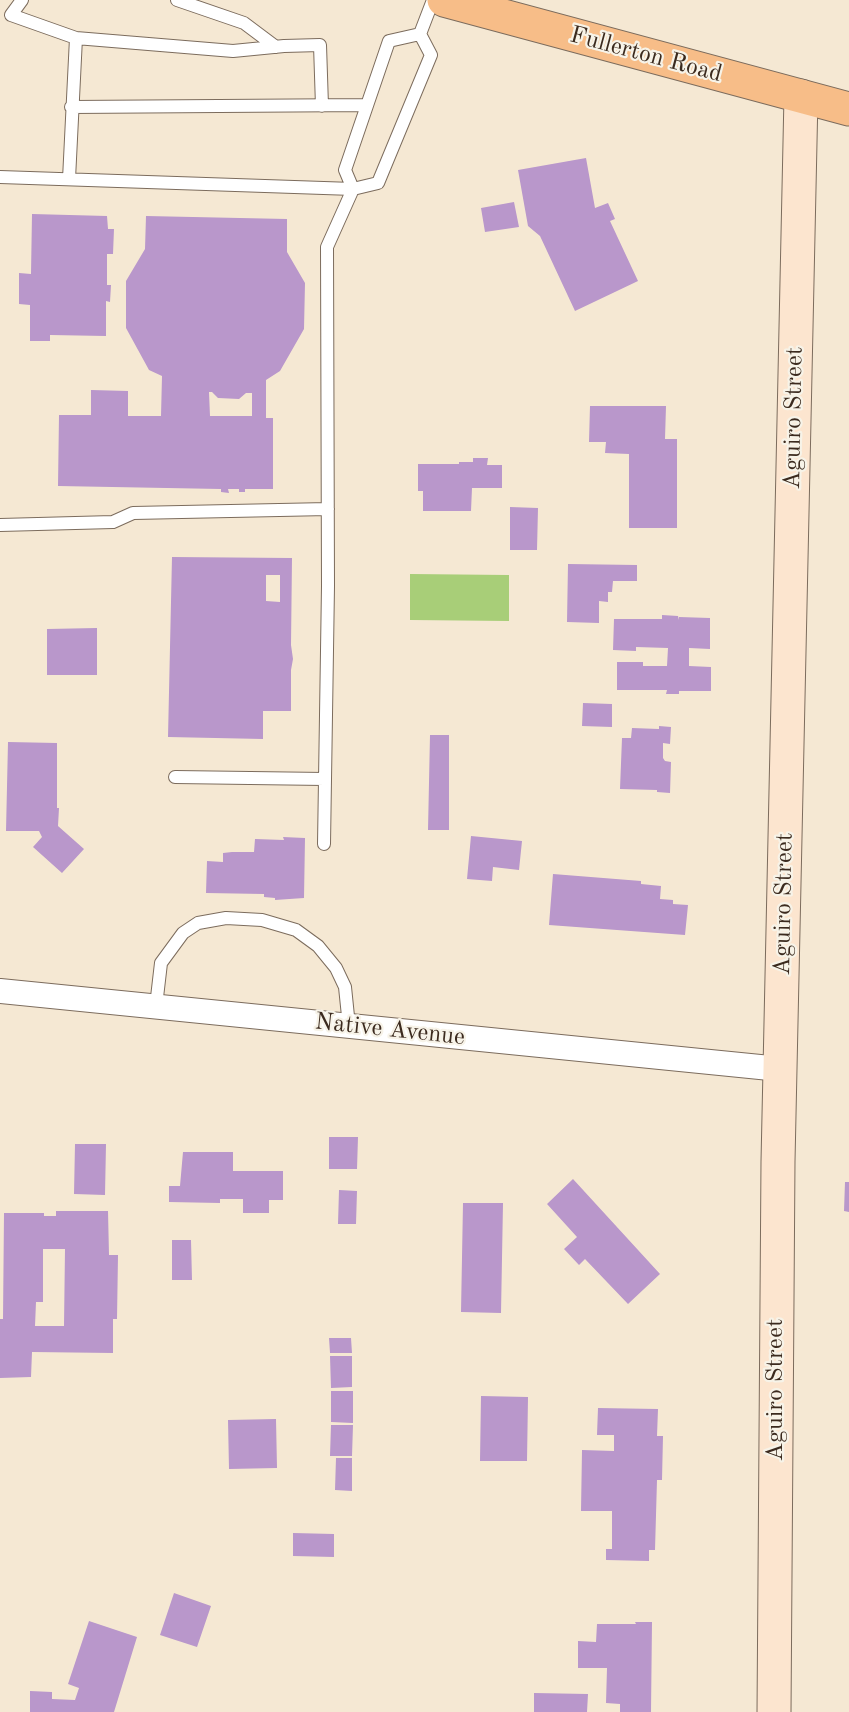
<!DOCTYPE html>
<style>
body{margin:0}
canvas{display:block;background:#f5e8d3}
</style>
<canvas width="849" height="1712"></canvas>
<script>
const c = document.querySelector('canvas').getContext('2d');
c.lineJoin = 'round';
function paint(path, color) { c.fillStyle = color; c.fill(path, 'evenodd'); }
const poly = rows => new Path2D(rows.map(r => 'M' + r).join(''));
function stroke(path, color, width, dash) { c.strokeStyle = color; c.lineWidth = width; c.lineCap = dash ? 'butt' : 'round'; c.setLineDash(dash || []); c.stroke(path); }
function write(font, color, halo, rows, align = 'center') {
  c.font = font + ' "Old Standard TT",serif'; c.lineWidth = 4.5; c.setLineDash([]); c.textBaseline = 'middle'; c.strokeStyle = halo; c.fillStyle = color; for (const [text, x, y, turn = 0] of rows) {
    c.save(); c.translate(x, y); c.rotate((+turn || 0) * Math.PI / 180); c.textAlign = isNaN(turn) ? turn : align; if (halo) c.strokeText(text, 0, 0); c.fillText(text, 0, 0); c.restore();
  }
}
paint(poly([
 [410,574,509,575,509,621,410,620]
]), '#a8ce78');
paint(poly([
 [586,158,595,208,608,203,615,219,610,221,638,281,575,311,540,236,528,226,518,170],
 [514,202,519,227,485,232,481,208],
 [32,214,107,216,108,229,114,229,113,254,107,254,107,285,111,285,110,302,106,301,106,336,50,335,50,341,30,341,30,305,19,304,19,273,31,274],
 [146,216,287,219,287,252,305,283,304,329,280,371,266,380,266,418,273,418,273,489,245,489,245,492,239,492,239,489,228,489,229,493,221,492,221,489,58,486,59,415,91,415,91,390,128,391,128,416,161,416,162,376,149,370,126,328,126,281,145,249],
 [209,392,212,392,218,398,239,399,246,393,252,393,252,416,210,416],
 [590,406,666,406,665,439,677,439,677,528,629,528,629,454,605,453,606,442,589,442],
 [473,458,488,458,487,465,502,465,502,488,472,488,471,511,423,511,423,491,418,491,418,464,459,464,459,462,473,462],
 [510,507,538,508,537,550,510,550],
 [172,557,292,558,291,645,293,659,291,670,291,711,263,711,263,739,168,737],
 [266,575,280,575,280,602,266,601],
 [568,564,637,565,637,581,613,581,612,592,608,592,608,602,599,601,599,623,567,622],
 [662,615,678,616,679,620,679,617,710,618,710,649,689,648,689,666,711,667,711,691,679,691,679,694,666,694,667,690,617,690,617,662,643,662,643,666,667,666,668,648,636,647,636,651,613,650,614,619,662,619],
 [97,628,97,675,47,675,47,629],
 [583,703,612,704,612,727,582,726],
 [659,726,671,727,670,744,663,743,663,758,665,761,671,762,670,793,657,792,657,790,620,789,622,738,631,738,632,728,659,729],
 [430,735,449,735,449,830,428,830],
 [8,742,57,743,57,808,59,808,58,826,84,849,62,873,33,847,42,837,39,831,6,831],
 [471,836,522,841,519,870,493,867,492,881,467,879],
 [283,837,305,838,304,898,275,900,275,898,264,897,264,894,206,893,207,861,223,862,223,853,232,852,254,852,255,839,284,840],
 [553,874,641,881,641,884,661,886,660,899,673,900,673,904,688,905,685,935,549,925],
 [329,1137,358,1137,357,1169,329,1169],
 [75,1144,106,1144,105,1195,74,1194],
 [183,1152,233,1152,233,1171,283,1171,283,1200,269,1200,269,1213,243,1213,243,1199,220,1199,220,1203,169,1202,169,1186,180,1186],
 [573,1179,660,1274,628,1304,585,1259,579,1265,564,1249,577,1237,547,1204],
 [845,1182,849,1182,849,1212,844,1211],
 [339,1190,357,1191,356,1224,338,1224],
 [463,1203,503,1203,501,1313,461,1312],
 [56,1211,108,1211,109,1255,118,1255,117,1319,113,1319,113,1353,32,1352,31,1377,0,1378,0,1319,3,1319,4,1213,44,1213,44,1216,56,1216],
 [43,1249,65,1249,64,1326,35,1326,36,1302,43,1302],
 [172,1240,191,1240,192,1280,172,1280],
 [329,1338,351,1338,352,1353,330,1353],
 [330,1356,352,1356,352,1387,331,1388],
 [331,1391,353,1391,353,1423,331,1422],
 [481,1396,528,1397,527,1461,480,1461],
 [598,1408,658,1409,657,1436,663,1436,662,1480,657,1480,655,1550,649,1550,649,1561,606,1560,606,1549,612,1549,612,1511,581,1511,582,1450,614,1451,614,1435,597,1435],
 [276,1419,277,1468,229,1469,228,1420],
 [331,1425,353,1425,352,1456,330,1456],
 [336,1458,352,1458,352,1491,335,1490],
 [293,1533,334,1534,334,1557,293,1556],
 [174,1593,211,1606,197,1647,160,1635],
 [89,1621,137,1637,114,1712,30,1712,30,1691,52,1692,52,1699,75,1700,79,1688,68,1684],
 [635,1622,652,1622,651,1712,620,1712,620,1704,606,1703,607,1668,578,1668,578,1641,596,1642,597,1624,636,1624],
 [534,1693,588,1694,587,1712,534,1712]
]), '#b997cb');
const lane = poly([
 [22,0,11,15,76,38,233,51,284,46,320,45,322,106],
 [177,0,244,23,276,47],
 [420,34,389,41,345,170,353,189,378,183,431,55,420,34,433,0],
 [71,107,367,105],
 [0,177,353,189,327,247,328,586,324,844],
 [69,179,76,38],
 [0,525,113,522,133,513,328,509],
 [175,777,325,779],
 [156,1006,161,963,183,933,198,923,226,918,262,920,296,930,318,946,336,968,345,987,349,1026]
]);
const street = poly([
 [0,991,780,1069]
]);
const secondary = poly([
 [774,1712,778,1161,801,96]
]);
const primary = poly([
 [444,0,849,109]
]);
stroke(lane, '#7c6c5d', 14);
stroke(street, '#7c6c5d', 26);
stroke(secondary, '#7c6c5d', 35);
stroke(primary, '#7c6c5d', 35);
stroke(lane, '#fff', 12);
stroke(street, '#fff', 24);
stroke(secondary, '#fce5cf', 33);
stroke(primary, '#f7bd88', 33);
write('24px', '#3b2a1e', '#f7f3e8', [
 ["Fullerton Road",646,55,15],
 ["Aguiro Street",794,418,-89],
 ["Aguiro Street",784,904,-89],
 ["Native Avenue",390,1030,6],
 ["Aguiro Street",776,1390,-90]
]);
</script>
